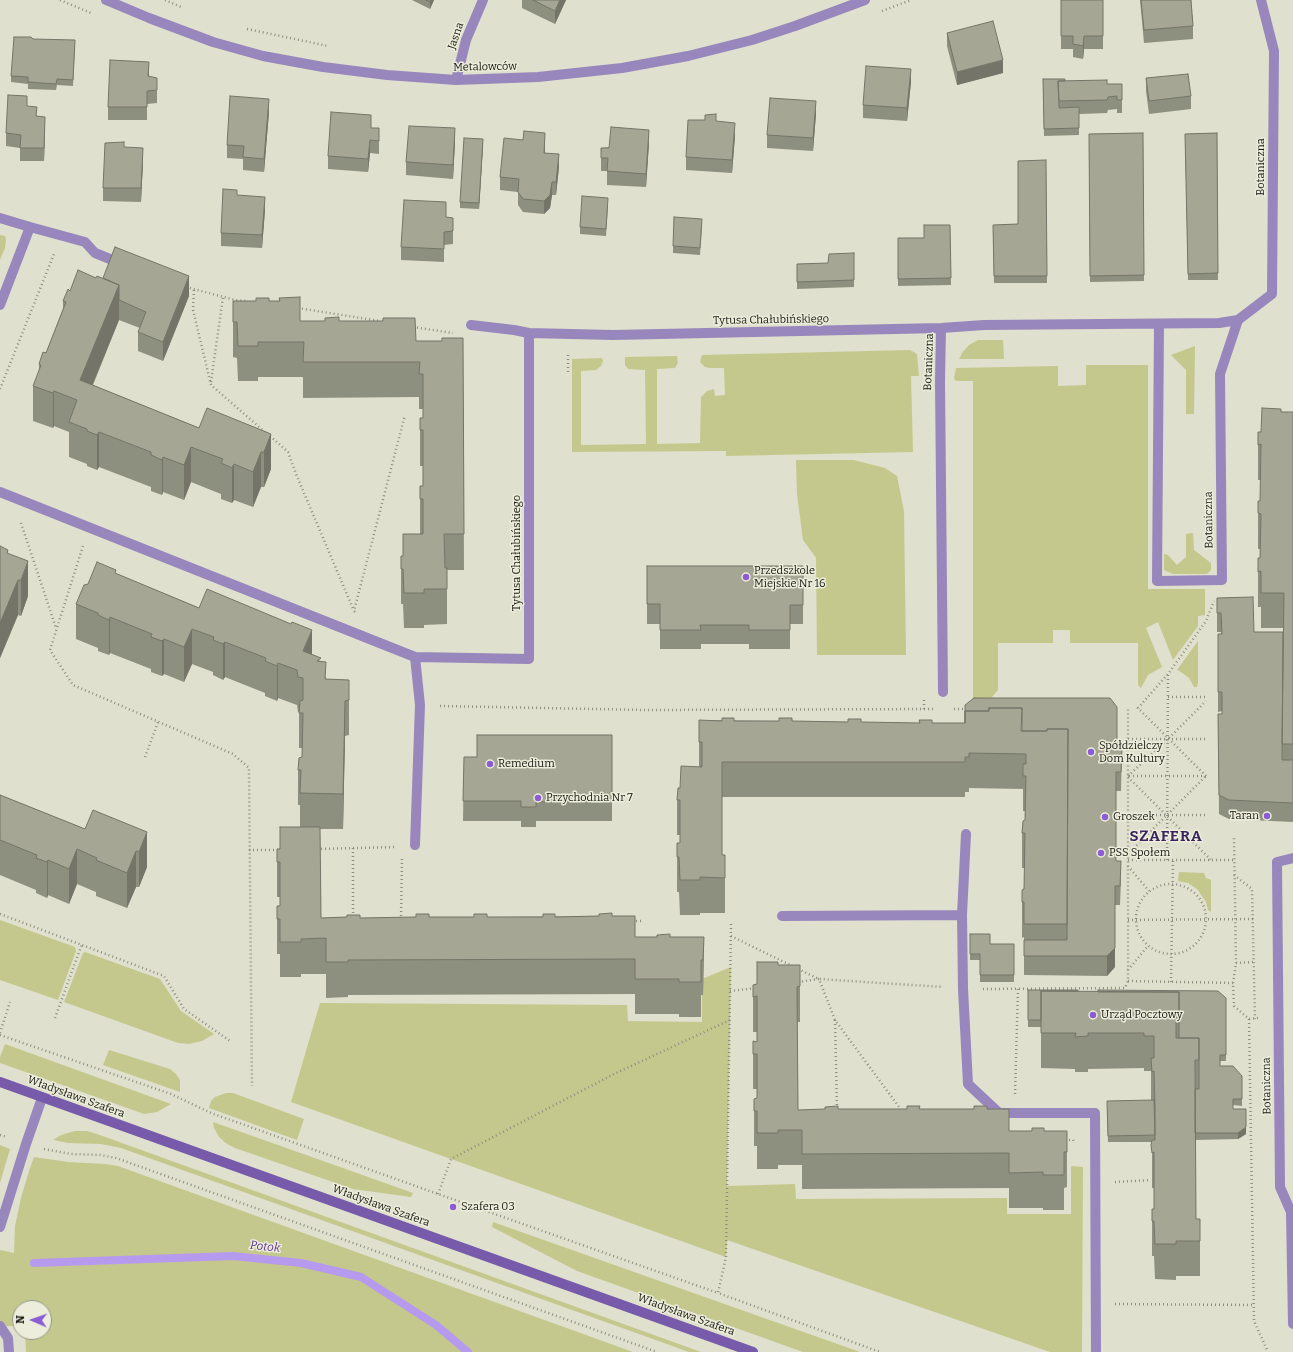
<!DOCTYPE html>
<meta charset="utf-8">
<style>
body{margin:0}
#map{position:relative;width:1293px;height:1352px;overflow:hidden;background:#dfe0cd;font-family:Bitter,serif}
canvas{display:block}
.north{position:absolute;left:12px;top:1300px;width:40px;height:40px;box-sizing:border-box;background:#ecedda;border:1px solid #969789;border-radius:50%;rotate:272deg;font-size:11px;font-weight:700;line-height:16px;text-align:center;color:#161610}
.north::after{content:'';display:block;margin:auto;width:14px;height:18px;background:#8c5cd5;clip-path:polygon(50% 0,100% 100%,50% 72%,0 100%)}
</style>
<div id="map">
<canvas width="1293" height="1352"></canvas>
<div class="north">N</div>
</div>
<script>
const c = document.querySelector('canvas').getContext('2d');
c.lineJoin = 'round';
function paint(path, color) { c.fillStyle = color; c.fill(path, 'evenodd'); }
const poly = rows => new Path2D(rows.map(r => 'M' + r).join(''));
function stroke(path, color, width, dash) { c.strokeStyle = color; c.lineWidth = width; c.lineCap = dash ? 'butt' : 'round'; c.setLineDash(dash || []); c.stroke(path); }
function write(font, color, halo, rows, align = 'center') {
  c.font = font + ' Bitter,serif'; c.lineWidth = 3; c.setLineDash([]); c.textBaseline = 'middle'; c.strokeStyle = halo; c.fillStyle = color; for (const [text, x, y, turn = 0] of rows) {
    c.save(); c.translate(x, y); c.rotate((+turn || 0) * Math.PI / 180); c.textAlign = isNaN(turn) ? turn : align; if (halo) c.strokeText(text, 0, 0); c.fillText(text, 0, 0); c.restore();
  }
}
paint(poly([
 [0,235,5,236,6,240,5,248,0,260],
 [978,340,1003,340,1004,359,959,359,962,353,969,345],
 [1195,346,1194,414,1186,414,1186,370,1171,355],
 [910,350,917,354,919,376,911,376,913,452,726,456,726,451,572,452,572,359,602,358,603,361,601,366,596,370,581,371,581,445,646,444,645,370,628,369,625,365,625,357,677,356,678,363,675,368,657,369,657,444,700,443,701,397,707,391,714,389,715,396,725,395,724,368,709,368,705,367,700,362,702,355],
 [1086,365,1148,365,1148,589,1205,589,1205,615,1198,616,1198,626,1173,660,1158,622,1146,628,1162,667,1148,675,1141,688,1138,685,1138,643,1070,643,1070,630,1053,630,1053,643,998,643,998,690,986,704,973,704,973,381,957,381,955,380,954,378,956,368,1058,366,1058,386,1086,385],
 [796,460,854,460,885,468,897,476,904,511,906,655,817,655,816,558,803,540,797,494],
 [1193,533,1194,550,1211,563,1211,570,1207,574,1173,574,1166,571,1164,570,1164,554,1168,555,1177,565,1186,557,1186,534],
 [1198,641,1198,683,1197,687,1194,687,1189,678,1181,672,1177,670],
 [1179,872,1204,873,1206,878,1211,880,1211,912,1208,910,1206,902,1197,889,1188,883,1178,881],
 [0,920,75,947,76,951,58,1000,0,980],
 [85,952,160,979,181,1011,214,1034,202,1041,189,1044,178,1043,64,1002,83,953],
 [731,967,727,1186,795,1184,796,1199,1007,1198,1007,1214,1071,1214,1071,1166,1083,1167,1082,1352,1050,1352,727,1240,726,1257,291,1102,320,1003,627,1005,628,1021,702,1022,702,979],
 [5,1044,38,1056,171,1104,157,1112,144,1114,54,1082,0,1063,0,1057],
 [109,1050,170,1069,176,1074,180,1080,180,1092,103,1065],
 [226,1093,233,1093,304,1119,297,1140,209,1108,211,1101,215,1097],
 [213,1122,309,1156,413,1193,411,1197,353,1189,235,1148,227,1144,219,1137,214,1128],
 [75,1131,87,1131,97,1134,701,1352,689,1352,121,1148,101,1144,68,1143,53,1140,61,1135],
 [0,1145,10,1149,0,1183],
 [34,1157,68,1162,105,1164,118,1166,633,1352,26,1352,25,1332,44,1332,44,1308,20,1308,20,1326,0,1326,0,1250,14,1253,15,1226,21,1198,29,1171],
 [493,1222,860,1352,803,1352,577,1271,492,1227]
]), '#c5c88c');
stroke(poly([
 [34,1263,233,1256,301,1263,361,1277,436,1325,468,1352]
]), '#b69aee', 8);
stroke(poly([
 [60,0,91,13],
 [165,0,181,7],
 [882,11,911,0],
 [247,29,328,46],
 [186,287,235,300,248,301],
 [194,290,193,310,211,385,266,433],
 [298,308,380,321],
 [413,327,453,333],
 [568,355,568,374],
 [211,382,223,297],
 [0,389,54,254],
 [270,436,288,452,296,474,354,611],
 [21,523,56,628],
 [83,546,50,650,73,685,233,754,249,768,252,1086],
 [355,612,354,611,405,415],
 [1168,697,1207,697],
 [924,700,924,709],
 [440,706,646,710,933,709],
 [954,709,967,709],
 [1128,739,1206,739],
 [145,757,158,722],
 [1128,776,1168,739,1206,701],
 [1129,776,1206,776],
 [1206,776,1138,708,1168,674,1206,621,1214,601],
 [1128,777,1211,860],
 [1128,815,1206,815],
 [353,848,353,917],
 [317,849,396,847],
 [249,850,280,850],
 [1128,854,1206,776],
 [1128,860,1234,860],
 [1167,860,1168,675],
 [1128,866,1149,891],
 [1234,875,1252,889,1255,1019],
 '1136 919a35 35 0 1 1 70 0a35 35 0 1 1-70 0Z',
 [0,914,164,976,184,1009,230,1041],
 [401,920,402,859],
 [1128,920,1253,919],
 [632,921,644,921],
 [731,924,726,1257,718,1293,880,1352],
 [731,936,792,966],
 [1236,963,1253,962],
 [798,969,819,979,943,987],
 [1128,970,1148,946],
 [1128,981,1233,983,1234,1006,1249,1019,1258,1018],
 [798,982,819,979,835,1020,902,1111],
 [1171,982,1173,860],
 [1233,983,1236,963,1234,837],
 [983,989,1125,988,1128,981,1128,708],
 [730,991,756,988],
 [55,1018,82,944],
 [1249,1019,1254,1321,1268,1352],
 [835,1020,837,1108],
 [0,1033,10,1002],
 [0,1035,171,1094,211,1113,438,1194,718,1293],
 [1015,1094,1018,989],
 [0,1135,7,1137],
 [1065,1140,1073,1140,1074,1143],
 [44,1149,71,1154,100,1155,116,1158,657,1352],
 [1115,1182,1151,1180],
 [438,1194,451,1159,614,1074,730,1020],
 [1115,1304,1253,1305]
]), '#8f8f81', 2.5, [1, 3]);
stroke(poly([
 [0,218,30,227,0,305],
 [30,227,85,242,95,253,115,261],
 [0,1326,8,1338,9,1352]
]), '#9887bd', 10);
stroke(poly([
 [106,0,149,18,213,42,263,56,323,67,387,75,456,80,538,77,622,68,688,56,752,40,795,26,865,0],
 [456,80,466,40,483,0],
 [1159,324,1157,581,1222,580,1220,374,1238,320],
 [471,325,514,330,529,333,613,335,941,328,984,325,1219,323,1238,320,1272,294,1274,51,1261,0],
 [941,328,940,381,943,692],
 [0,492,415,657,420,705,415,845],
 [415,657,529,659,529,333],
 [966,834,962,915,963,989,968,1084,999,1113,1095,1113,1096,1352],
 [1293,858,1277,862,1280,1187,1291,1212,1293,1324],
 [782,916,962,915],
 [0,1227,26,1144,42,1098]
]), '#9887bd', 10);
stroke(poly([
 [0,1082,753,1352]
]), '#775aaa', 10);
paint(poly([
 [412,0,434,0,430,9],
 [522,0,566,0,555,24,522,8],
 [1061,0,1103,0,1103,49,1084,49,1083,59,1073,57,1073,49,1061,49],
 [1140,0,1191,0,1193,26,1193,39,1144,43],
 [947,33,1003,73,957,85,947,46],
 [33,39,75,46,73,86,57,85,56,90,28,89,28,84,11,82,11,76],
 [149,77,157,91,157,103,147,104,147,120,108,120,108,107],
 [1146,78,1191,96,1191,109,1149,114,1146,91],
 [1043,79,1065,81,1107,84,1122,84,1122,113,1117,113,1117,109,1108,110,1107,113,1079,114,1079,135,1044,136],
 [911,82,907,121,863,118,863,105],
 [27,106,37,116,45,130,44,161,20,161,20,148,6,146,6,133],
 [269,112,264,172,243,170,243,159,227,158,227,145],
 [816,114,813,151,767,148,767,135],
 [716,121,735,136,732,173,686,170,686,157],
 [371,128,379,128,379,154,370,153,368,172,328,169,328,156],
 [1143,133,1144,281,1090,282,1089,134],
 [1217,133,1218,280,1188,280,1185,134],
 [523,140,545,146,545,153,559,167,556,195,552,195,550,208,544,214,523,212,518,205,518,192,500,190,500,177],
 [455,141,453,179,406,175,406,162],
 [649,143,646,187,607,185,607,171,601,171,601,148],
 [483,145,479,209,460,208,460,202],
 [124,147,143,161,141,202,103,201,103,188],
 [1046,160,1047,283,994,283,993,225,1018,224],
 [237,195,265,210,262,248,221,246,221,233],
 [608,205,606,236,580,234,580,227],
 [446,217,453,231,453,244,444,245,444,262,401,260,401,247],
 [950,225,951,285,898,286,898,238,924,238],
 [702,226,700,255,673,253,673,246],
 [854,253,854,287,797,289,797,282,828,263],
 [96,278,103,278,189,296,163,361,138,351,138,332,140,328,119,320,93,385,199,428,271,434,271,469,264,487,261,487,253,507,234,500,232,503,221,499,221,494,191,482,184,500,163,492,162,495,151,491,151,487,99,467,97,470,87,466,87,464,69,457,69,432,54,426,53,428,33,421,33,386,39,371,39,364,46,353,63,309,63,301,70,291],
 [279,298,300,321,339,321,416,341,442,341,463,338,464,570,447,570,447,624,424,625,424,628,404,628,403,604,401,604,401,556,403,556,420,534,420,486,423,486,423,466,420,466,420,418,423,418,423,409,419,409,419,397,303,398,303,377,258,377,258,381,238,381,237,358,233,357,233,301,279,301],
 [1281,412,1293,412,1293,822,1229,819,1219,814,1218,714,1222,714,1222,711,1218,712,1218,634,1221,634,1221,632,1217,632,1217,598,1254,632,1283,632,1284,628,1261,628,1261,607,1258,607,1258,558,1260,558,1260,549,1258,549,1258,513,1260,501,1261,480,1258,480,1258,445,1261,432],
 [0,546,8,553,28,596,21,616,18,615,0,658],
 [647,566,803,566,803,624,790,624,790,649,749,649,749,644,701,644,701,649,660,649,660,624,647,624],
 [116,574,312,654,321,662,326,679,349,680,349,735,345,736,343,829,320,829,321,918,347,917,347,915,360,918,612,916,635,937,704,937,703,995,701,995,701,1017,679,1017,679,1014,635,1014,635,994,348,995,348,997,326,998,326,974,301,974,301,977,280,977,280,954,277,954,277,906,280,906,280,897,277,897,277,849,280,849,300,827,300,805,298,805,298,770,302,757,302,748,299,748,299,712,298,712,297,705,278,698,277,701,265,696,265,693,225,677,223,680,213,675,213,672,192,664,184,682,164,674,162,676,151,672,151,669,110,653,109,655,98,651,98,648,76,639,76,604,88,584],
 [699,720,919,723,919,720,932,723,1117,745,1122,745,1121,791,1116,791,1116,861,1121,880,1120,905,1115,905,1115,967,1107,976,1024,975,1024,937,1022,938,1022,890,1024,889,1025,868,1022,868,1022,833,1025,820,1025,811,1023,811,1023,789,969,788,969,792,965,792,965,797,722,797,722,855,725,855,725,913,700,913,700,915,680,915,679,892,677,892,677,857,680,843,680,835,677,835,677,800,680,788,699,767],
 [612,735,612,821,536,821,536,827,521,827,521,821,463,821,464,757,477,757],
 [0,795,85,829,147,832,147,867,139,887,136,887,127,908,96,896,96,892,77,884,69,904,48,895,47,898,36,893,36,890,0,875],
 [970,934,990,944,1014,944,1014,982,980,982,980,960,970,960],
 [778,965,800,965,800,1022,797,1022,798,1110,987,1109,1009,1131,1067,1131,1067,1187,1064,1188,1064,1210,1043,1210,1043,1208,1009,1208,1009,1188,802,1189,802,1165,778,1165,778,1169,757,1169,757,1146,754,1146,754,1099,757,1098,757,1089,753,1089,753,1041,757,1042,757,1032,753,1032,753,985,757,984],
 [1028,990,1078,991,1226,1020,1226,1061,1220,1061,1220,1066,1242,1076,1242,1106,1233,1105,1233,1109,1246,1134,1238,1139,1195,1140,1196,1219,1200,1219,1200,1276,1176,1276,1176,1280,1155,1279,1154,1256,1152,1256,1152,1209,1154,1209,1154,1188,1152,1188,1152,1142,1108,1142,1107,1108,1151,1100,1151,1071,1144,1071,1144,1068,1088,1069,1088,1072,1075,1072,1075,1069,1041,1068,1041,1027,1028,1027]
]), '#8e907f');
paint(poly([
 [431,0,434,0,430,9,430,2],
 [560,0,566,0,555,24,555,11],
 [1084,36,1084,49,1083,59,1083,46],
 [1003,60,1003,73,957,85,957,72],
 [149,62,149,75,148,90,148,76],
 [911,69,911,82,907,121,907,108],
 [269,99,269,112,264,172,264,159],
 [816,101,816,114,813,151,813,138],
 [45,117,45,130,44,161,44,148],
 [735,123,735,136,732,173,732,160],
 [455,128,455,141,453,179,453,165],
 [649,130,649,143,646,187,646,174],
 [545,133,545,146,544,166,544,153],
 [483,139,483,145,479,209,479,203],
 [370,140,370,153,368,172,368,159],
 [143,148,143,161,141,202,141,188],
 [559,154,559,167,556,195,556,182],
 [552,182,552,195,550,208,544,214,544,201],
 [265,197,265,210,262,248,262,235],
 [189,276,189,296,163,361,163,342],
 [119,285,119,320,80,415,80,380],
 [54,391,54,426,53,428,53,393],
 [99,432,99,467,97,470,97,435],
 [271,434,271,469,264,487,264,452],
 [191,447,191,482,184,500,184,465],
 [261,452,261,487,253,507,253,472],
 [163,457,163,492,162,495,162,460],
 [234,464,234,500,232,503,232,468],
 [28,561,28,596,21,616,21,580],
 [18,580,18,615,0,658,0,623],
 [110,617,110,653,109,655,109,620],
 [192,629,192,664,184,682,184,647],
 [312,630,312,665,303,651],
 [164,639,164,674,162,676,162,641],
 [225,642,225,677,223,680,223,644],
 [278,663,278,698,277,701,277,666],
 [345,701,345,736,343,829,343,794],
 [147,832,147,867,139,887,139,852],
 [77,849,77,884,69,904,69,869],
 [136,851,136,887,127,908,127,873],
 [48,860,48,895,47,898,47,862],
 [1115,886,1115,967,1107,976,1107,956],
 [704,937,703,995,703,960],
 [1246,1127,1246,1134,1238,1139,1238,1133]
]), '#747568');
const building = poly([
 [426,0,431,0,430,2,426,0],
 [533,0,560,0,555,11,533,0],
 [1061,0,1103,0,1103,36,1084,36,1083,46,1073,44,1073,36,1061,36,1061,0],
 [1141,0,1191,0,1193,26,1144,30,1141,0],
 [993,21,1003,60,957,72,947,33,993,21],
 [14,37,31,37,33,39,75,40,73,80,57,79,56,84,28,82,28,77,11,76,14,37],
 [110,60,149,62,148,76,157,78,157,90,147,91,147,107,108,107,110,60],
 [866,66,911,69,907,108,863,105,866,66],
 [1188,74,1191,96,1149,101,1146,78,1188,74],
 [1043,79,1065,79,1065,81,1058,81,1059,108,1079,107,1079,128,1044,129,1043,79],
 [1107,80,1107,84,1122,84,1122,100,1117,100,1117,96,1108,97,1107,100,1059,101,1058,81,1107,80],
 [8,95,27,96,27,106,37,107,36,116,45,117,44,148,20,148,21,135,6,133,8,95],
 [230,96,269,99,264,159,243,157,244,146,227,145,230,96],
 [770,98,816,101,813,138,767,135,770,98],
 [331,112,371,115,371,128,379,128,379,141,370,140,368,159,328,156,331,112],
 [716,114,716,121,735,123,732,160,686,157,688,120,705,120,705,115,716,114],
 [409,126,455,128,453,165,406,162,409,126],
 [611,127,649,130,646,174,607,171,608,158,601,158,601,148,609,148,611,127],
 [524,131,545,133,544,153,559,154,556,182,552,182,550,195,544,201,523,199,518,192,519,179,500,177,504,138,523,140,524,131],
 [1143,133,1144,275,1090,276,1089,134,1143,133],
 [1217,133,1218,273,1188,274,1185,134,1217,133],
 [464,138,483,139,479,203,460,202,464,138],
 [124,142,124,147,143,148,141,188,103,188,105,143,124,142],
 [1046,160,1047,276,994,276,993,225,1018,224,1018,161,1046,160],
 [223,189,237,190,237,195,265,197,262,235,221,233,223,189],
 [582,196,608,198,606,229,580,227,582,196],
 [404,200,446,202,446,217,453,218,453,231,444,232,444,249,401,247,404,200],
 [674,217,702,219,700,248,673,246,674,217],
 [924,225,950,225,951,278,898,279,898,238,924,238,924,225],
 [115,247,189,276,163,342,138,332,146,312,119,300,119,285,103,278,115,247],
 [854,253,854,280,797,282,797,264,828,263,829,254,854,253],
 [78,270,96,278,97,276,119,285,80,380,199,428,207,408,271,434,264,452,261,452,253,472,234,464,232,468,221,463,223,459,191,447,184,465,163,457,162,460,151,455,151,452,99,432,97,435,87,431,87,429,69,422,77,400,54,391,53,393,33,386,41,365,39,364,43,352,46,353,66,302,63,301,68,289,70,291,78,270],
 [300,297,300,321,325,321,325,318,339,317,339,321,383,321,383,318,415,318,416,341,442,341,442,338,463,338,464,534,444,534,445,568,447,568,447,589,424,589,424,593,404,593,403,569,401,569,401,556,403,556,403,534,423,534,423,499,420,499,420,486,423,486,423,430,420,430,420,418,423,418,423,374,419,374,420,362,303,362,304,342,258,342,258,346,238,346,237,322,233,322,233,301,256,301,256,298,269,298,269,301,280,301,279,298,300,297],
 [1262,408,1281,409,1281,412,1293,412,1293,744,1282,744,1284,593,1261,593,1261,571,1258,572,1258,558,1260,558,1261,514,1258,513,1258,501,1260,501,1261,444,1258,445,1258,432,1261,432,1262,408],
 [0,546,8,550,7,553,28,561,21,580,18,580,0,623,0,546],
 [97,562,116,570,115,573,199,608,207,589,291,624,292,622,312,630,303,651,321,658,317,661,326,662,325,679,349,680,349,700,345,701,343,794,300,793,301,770,298,770,299,758,302,757,303,713,299,713,300,701,303,700,303,678,298,677,297,670,278,663,277,666,265,661,266,658,225,642,223,644,213,640,214,637,192,629,184,647,164,639,162,641,151,637,152,634,110,617,109,620,98,615,98,613,76,604,84,585,88,584,97,562],
 [647,566,803,566,803,605,790,605,790,630,749,630,749,625,700,625,701,630,660,630,660,604,647,604,647,566],
 [1253,597,1254,632,1283,632,1282,760,1293,760,1293,803,1229,800,1219,795,1218,714,1222,714,1222,692,1218,692,1218,634,1222,634,1221,613,1217,613,1217,598,1253,597],
 [974,698,1110,698,1117,707,1117,745,1122,745,1121,772,1116,772,1116,861,1121,861,1120,886,1115,886,1115,948,1107,956,1024,956,1024,940,1067,940,1068,729,1047,729,1047,731,1022,731,1022,708,989,708,989,711,965,711,965,723,965,705,974,698],
 [989,708,1022,708,1021,731,1047,731,1047,729,1068,729,1067,924,1024,924,1024,902,1022,902,1022,890,1024,889,1025,833,1022,833,1023,821,1025,820,1026,776,1023,776,1023,764,1026,764,1026,754,969,753,969,757,965,757,965,762,722,762,722,855,725,855,725,878,700,877,700,880,680,880,679,857,677,857,677,843,680,843,680,800,677,800,678,788,680,788,681,766,702,767,702,742,699,742,699,720,722,721,722,718,734,718,734,721,779,721,779,718,792,718,792,721,848,722,848,719,861,719,861,722,920,723,919,720,932,720,932,723,965,723,965,711,989,711,989,708],
 [477,735,612,735,612,801,536,802,536,807,521,807,521,801,463,801,464,757,477,757,477,735],
 [0,795,85,829,93,810,147,832,139,852,136,851,127,873,96,860,97,858,77,849,69,869,48,860,47,862,36,858,37,855,0,840,0,795],
 [280,827,320,827,321,918,347,917,347,915,360,915,360,918,416,917,416,914,429,914,429,917,474,917,474,914,487,914,487,917,543,917,543,914,555,914,555,917,599,916,599,914,612,913,612,916,635,916,635,937,657,937,657,935,670,934,670,937,704,937,703,960,701,960,701,982,679,982,679,979,635,979,635,959,348,960,348,962,326,962,326,938,301,939,301,942,280,942,280,919,277,919,277,906,280,906,280,862,277,862,277,849,280,849,280,827],
 [970,934,990,934,990,944,1014,944,1014,975,980,975,980,954,970,954,970,934],
 [757,962,778,962,778,965,800,965,800,986,797,987,798,1110,825,1109,825,1107,838,1106,838,1109,907,1109,907,1106,920,1106,919,1109,974,1109,974,1106,987,1106,987,1109,1009,1109,1009,1131,1032,1131,1032,1128,1044,1128,1044,1131,1067,1131,1067,1152,1064,1152,1064,1175,1043,1175,1043,1172,1009,1173,1009,1153,802,1154,802,1130,778,1130,778,1133,757,1133,757,1111,754,1111,754,1099,757,1098,757,1054,753,1054,753,1041,757,1042,757,996,753,997,753,985,757,984,757,962],
 [1028,990,1078,990,1078,991,1041,991,1041,1020,1028,1020,1028,990],
 [1098,990,1218,991,1226,998,1226,1055,1220,1055,1220,1066,1233,1066,1242,1076,1242,1099,1233,1099,1233,1109,1246,1109,1246,1127,1238,1133,1195,1133,1195,1089,1199,1089,1199,1038,1179,1038,1179,992,1098,992,1098,990],
 [1041,991,1179,992,1179,1013,1176,1013,1176,1038,1199,1038,1199,1060,1195,1060,1196,1219,1200,1219,1200,1241,1176,1241,1176,1244,1155,1244,1154,1221,1152,1221,1152,1209,1154,1209,1154,1152,1152,1153,1151,1145,1152,1140,1155,1140,1155,1107,1154,1071,1152,1072,1151,1058,1154,1058,1154,1036,1144,1036,1144,1033,1088,1033,1088,1036,1075,1037,1076,1033,1041,1033,1041,991],
 [1154,1100,1155,1135,1108,1136,1107,1101,1154,1100]
]);
paint(building, '#a5a794');
stroke(building, '#747568', 1);
for (const [x, y, r, color] of [
 [746,577,4,"#8c5cd5"],
 [1091,752,4,"#8c5cd5"],
 [490,764,4,"#8c5cd5"],
 [538,798,4,"#8c5cd5"],
 [1267,816,4,"#8c5cd5"],
 [1105,817,4,"#8c5cd5"],
 [1101,853,4,"#8c5cd5"],
 [1093,1015,4,"#8c5cd5"],
 [453,1207,4,"#8c5cd5"]
]) { const dot = new Path2D(); dot.arc(x, y, r, 0, 2 * Math.PI); c.fillStyle = color; c.fill(dot); stroke(dot, '#ecedda', 1.5); }
write('11px', '#161610', '#ecedda', [
 ["Jasna",456,36,-71],
 ["Metalowców",485,67,-1],
 ["Botaniczna",1261,167,-90],
 ["Tytusa Chałubińskiego",771,320,-1],
 ["Botaniczna",929,362,-88],
 ["Botaniczna",1209,520,-91],
 ["Tytusa Chałubińskiego",517,553,-90],
 ["Botaniczna",1267,1086,-91],
 ["Władysława Szafera",76,1097,20],
 ["Władysława Szafera",381,1206,20],
 ["Władysława Szafera",686,1315,20]
]);
write('11px', '#161610', '#ecedda', [
 ["Przedszkole",754,571],
 ["Miejskie Nr 16",754,584],
 ["Spółdzielczy",1099,746],
 ["Dom Kultury",1099,759],
 ["Remedium",498,764],
 ["Przychodnia Nr 7",546,798],
 ["Taran",1259,816,"right"],
 ["Groszek",1113,817],
 ["PSS Społem",1109,853],
 ["Urząd Pocztowy",1101,1015],
 ["Szafera 03",461,1207]
], 'left');
write('italic 12px', '#5d3697', '#ecedda', [
 ["Potok",265,1247,6]
]);
c.letterSpacing = '1px';
write('bold 15px', '#39235d', '#ecedda', [
 ["SZAFERA",1166,837]
]);
c.letterSpacing = '0px';
</script>
